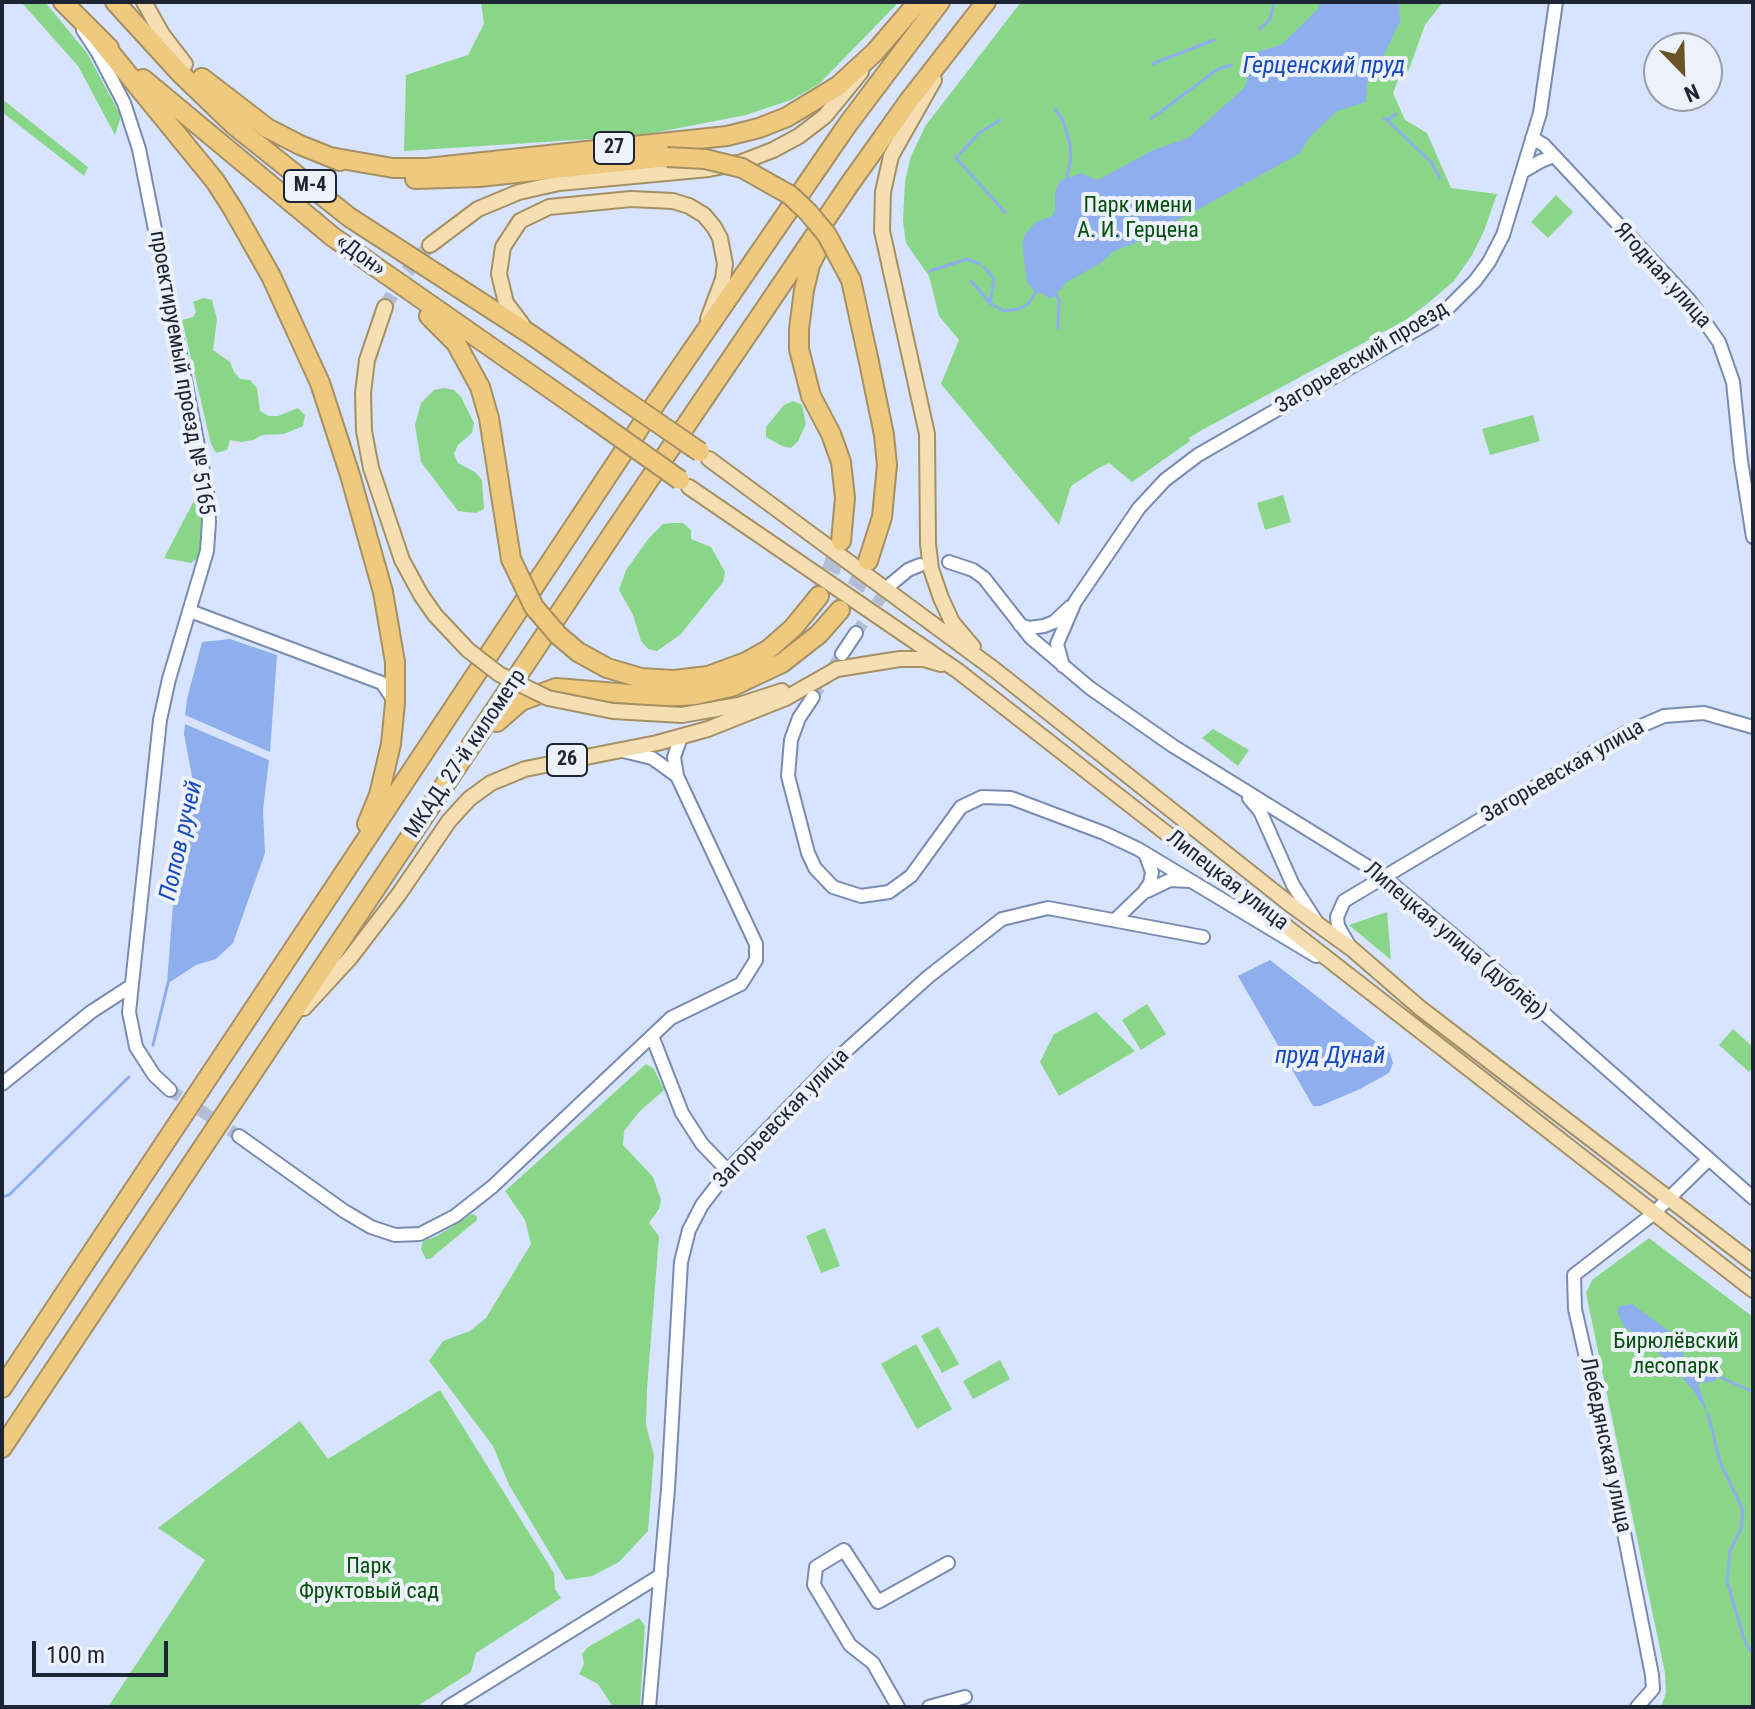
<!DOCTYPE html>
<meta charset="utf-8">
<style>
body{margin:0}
#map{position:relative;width:1755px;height:1709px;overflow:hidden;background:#d8e4fd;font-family:"Roboto Condensed",sans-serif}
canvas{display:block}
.frame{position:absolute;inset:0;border:4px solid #1d2534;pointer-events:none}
.north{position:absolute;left:1643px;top:32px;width:80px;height:80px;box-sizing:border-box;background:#edf1f9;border:2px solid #9a9faa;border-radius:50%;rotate:157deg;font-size:22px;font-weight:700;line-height:32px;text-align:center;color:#1d2534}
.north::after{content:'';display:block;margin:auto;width:28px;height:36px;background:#6b5424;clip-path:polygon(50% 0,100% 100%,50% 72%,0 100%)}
.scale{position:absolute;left:32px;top:1641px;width:136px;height:36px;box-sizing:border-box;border:4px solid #1d2534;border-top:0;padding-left:10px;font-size:24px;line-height:28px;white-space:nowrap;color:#1d2534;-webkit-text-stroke:6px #edf1f9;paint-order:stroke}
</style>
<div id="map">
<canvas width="1755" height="1709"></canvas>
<div class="frame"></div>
<div class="north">N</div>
<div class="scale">100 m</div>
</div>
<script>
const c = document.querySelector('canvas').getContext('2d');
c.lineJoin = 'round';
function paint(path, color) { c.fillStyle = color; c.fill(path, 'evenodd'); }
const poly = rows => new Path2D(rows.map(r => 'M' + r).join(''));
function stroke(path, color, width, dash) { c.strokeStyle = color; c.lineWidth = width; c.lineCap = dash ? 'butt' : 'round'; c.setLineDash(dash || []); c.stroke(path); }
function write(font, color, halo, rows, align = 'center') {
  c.font = font + ' "Roboto Condensed",sans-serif'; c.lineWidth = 8; c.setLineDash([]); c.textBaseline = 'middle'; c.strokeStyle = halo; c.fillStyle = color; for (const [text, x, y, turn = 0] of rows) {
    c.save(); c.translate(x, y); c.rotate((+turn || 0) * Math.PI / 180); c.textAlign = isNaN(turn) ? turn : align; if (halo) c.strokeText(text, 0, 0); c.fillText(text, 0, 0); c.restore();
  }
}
paint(poly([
 [21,2,45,2,87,53,121,116,115,135,78,66],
 [481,2,899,2,819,84,791,100,746,115,653,133,606,138,404,151,406,75,468,55,484,24],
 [1021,2,1443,2,1425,25,1408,72,1400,75,1393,93,1405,120,1427,133,1451,188,1497,194,1484,231,1472,255,1454,281,1427,304,1404,321,1202,430,1189,438,1190,441,1132,482,1109,463,1097,469,1071,486,1059,525,941,384,959,340,939,316,929,276,906,243,903,221,905,181,911,156,926,125],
 [2,99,88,167,84,176,2,112],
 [1556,195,1573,212,1548,238,1531,222],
 [203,298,212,300,217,319,213,350,230,362,234,372,240,379,250,380,257,388,260,411,269,416,278,416,298,408,305,415,303,426,284,434,262,435,253,440,241,442,230,440,227,450,216,453,211,444,182,320,193,317,196,312,193,302],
 [444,388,454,390,461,397,474,423,472,433,458,445,454,454,458,463,475,472,482,480,484,509,476,513,458,511,421,462,415,425,421,403,434,390],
 [793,401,802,405,806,424,798,441,791,448,782,446,766,437,766,427,784,405],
 [1533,415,1540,441,1490,455,1482,429],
 [198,493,204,524,199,557,191,563,164,558],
 [1283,495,1291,522,1265,530,1257,503],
 [673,523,683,523,691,530,691,539,711,547,725,572,723,582,680,635,657,651,648,649,641,641,633,615,619,590,626,570,649,538,663,524],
 [1213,729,1249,750,1238,766,1202,738],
 [1387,912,1391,960,1349,925],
 [1147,1004,1166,1034,1141,1050,1122,1020],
 [1096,1012,1135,1051,1059,1096,1040,1062,1054,1034],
 [1733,1029,1753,1047,1753,1067,1749,1072,1719,1045],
 [646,1064,654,1069,664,1090,640,1111,624,1131,623,1145,653,1177,661,1200,659,1209,649,1223,659,1236,647,1389,646,1425,654,1455,648,1531,619,1562,592,1576,566,1580,509,1485,493,1446,429,1361,443,1341,470,1331,486,1318,531,1244,525,1220,505,1191],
 [472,1214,477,1216,477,1220,430,1259,426,1259,421,1249,423,1241,437,1236],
 [825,1228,840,1266,821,1273,806,1236],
 [1649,1238,1753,1317,1753,1707,1661,1707,1666,1693,1665,1673,1586,1293,1592,1280],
 [938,1327,959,1364,942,1373,921,1336],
 [916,1344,952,1409,917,1429,881,1364],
 [1000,1360,1010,1379,973,1399,963,1381],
 [440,1390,554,1573,555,1589,561,1598,476,1653,471,1672,416,1707,108,1707,205,1560,158,1528,300,1421,328,1459],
 [639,1618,645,1626,640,1707,613,1707,598,1684,579,1674,584,1664,582,1654,588,1647]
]), '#8ad688');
paint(poly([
 [1321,2,1399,2,1400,21,1379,66,1367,83,1366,102,1337,111,1309,138,1299,154,1190,214,1149,233,1140,241,1114,251,1101,263,1067,282,1053,298,1048,298,1044,294,1036,293,1027,282,1022,243,1025,234,1036,222,1052,216,1055,211,1055,192,1060,181,1082,173,1093,179,1100,179,1151,151,1188,138,1243,89,1247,83,1246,71,1250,60,1259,51,1281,45,1317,10],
 [230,639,277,655,270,752,185,715,187,699,202,642],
 [185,724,269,760,263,810,265,853,233,943,216,959,196,965,167,984,173,904,193,782,184,734],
 [1270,960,1390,1053,1393,1063,1389,1073,1360,1089,1320,1106,1313,1106,1238,976],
 [1632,1304,1670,1332,1681,1347,1688,1367,1718,1376,1715,1381,1698,1383,1708,1414,1693,1390,1669,1363,1645,1340,1624,1327,1617,1311,1620,1306]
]), '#8eaeee');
stroke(poly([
 [1260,29,1270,19,1274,2],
 [1152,64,1214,40],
 [1055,109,1063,120,1070,144,1071,158,1067,178],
 [1384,118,1387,120,1396,114],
 [1151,119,1218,69,1231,65],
 [1000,120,979,133,956,158,1005,212],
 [1387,120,1430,161,1440,178],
 [984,267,994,279,990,303],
 [930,271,967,259,980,264],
 [971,281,990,303,1004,311,1019,309,1027,305,1036,292],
 [1055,293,1059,299,1058,328],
 [153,1045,168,983],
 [2,1197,9,1195,129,1077],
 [1718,1376,1753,1392],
 [1708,1414,1720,1462,1743,1510,1741,1529,1730,1551,1727,1581,1745,1642,1753,1655]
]), '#8eaeee', 3);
stroke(poly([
 [856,633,890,585],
 [813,697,842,654],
 [170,1090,239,1136]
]), '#b3bed5', 12, [12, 6]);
stroke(poly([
 [385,307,404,275,430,245]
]), '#b3bed5', 14, [14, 7]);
stroke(poly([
 [819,596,831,570,841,541],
 [840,610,856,587,868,561]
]), '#b3bed5', 18, [18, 9]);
const minor = poly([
 [83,30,98,53,124,103,139,149,207,491,209,522,207,551,169,679,160,720,129,1012,136,1047,154,1075,170,1090],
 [1532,138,1544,145,1690,301,1719,342,1733,382,1741,461,1753,537],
 [1522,172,1541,161,1554,156],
 [949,562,973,570,984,578,1031,638,1090,688,1173,746,1383,876,1496,971,1753,1198],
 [890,585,908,570,920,565],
 [190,611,382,683,393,699],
 [1020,625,1029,628,1044,626,1054,622,1070,607],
 [842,654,856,633],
 [1063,666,1057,644,1075,602,1139,508,1165,480,1198,455,1431,321,1447,309,1475,281,1489,262,1503,235,1540,113,1556,2],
 [813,697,799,718,791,740,788,776,808,853,815,868,833,887,861,896,889,892,911,876,961,807,982,797,1011,798,1104,833,1138,849,1316,956],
 [623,751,652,758,677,776],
 [1249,798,1260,811,1293,885,1316,921],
 [1147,891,1170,880,1190,881],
 [1115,920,1144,892,1150,883,1152,872,1145,853],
 [1350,947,1338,926,1337,917,1344,901,1625,733,1664,716,1704,713,1753,727],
 [652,1036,682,1113,702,1144,728,1171],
 [2,1084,91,1012,131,986],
 [239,1136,344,1211,371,1227,395,1235,420,1234,455,1216,492,1187,671,1018,741,984,756,960,756,944,677,776,674,757,681,737],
 [448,1707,661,1575],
 [649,1707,668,1489,681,1262,689,1230,702,1205,732,1166,829,1066,928,977,1002,919,1048,908,1203,937],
 [898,1707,873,1663,850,1645,814,1585,816,1567,844,1550,878,1602,948,1563],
 [929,1707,965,1697],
 [1637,1707,1653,1689,1652,1675,1612,1472,1575,1309,1574,1275,1653,1214,1708,1160]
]);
const major = poly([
 [144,2,162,34,185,64],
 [934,80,891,156,883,192,882,231,927,434,928,544,931,569,941,598,952,622,973,647],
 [430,245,478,209,519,192,559,183,709,169,742,162,773,150,799,136,825,116,861,72],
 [522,324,506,303,499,274,503,247,520,221,549,207,631,199,673,201,689,206,704,215,714,227,720,238,725,264,723,279,708,319],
 [364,431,363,393,367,360,385,307],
 [709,459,995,670,1291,905,1352,949,1420,1008,1753,1263],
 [689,487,958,671,1753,1290],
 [682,715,739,705,782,691],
 [304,1008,350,958,399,894,449,821,469,799,491,783,525,769,657,743,708,729,786,698,837,669,900,659,924,659,941,664]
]);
const highway = poly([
 [63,2,109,48],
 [115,2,180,73,235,126,349,217,533,336,610,390],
 [100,40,215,181,233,209,271,276,320,383,350,475,383,592,395,662,395,703,391,744,379,795,367,824],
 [202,78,267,128,300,145,340,161],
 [143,79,333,237,591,417],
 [330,157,393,168,427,168,727,136,759,128,787,117,838,86,875,52,918,2],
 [415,179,479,177,667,157],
 [822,241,810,265,804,290,799,329,799,349,811,396,831,434,841,462,845,498,841,541],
 [429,316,456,343,480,387],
 [868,561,882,517,887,465,884,435,869,362],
 [578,652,607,668,641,678,674,680,708,676,746,662,769,649,793,628,819,596],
 [497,722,521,701,556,688,665,697,695,695,731,687,782,663,819,634,840,610],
 [2,1388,656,403,848,124,940,2],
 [2,1448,617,527,849,185,908,102,986,2]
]);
stroke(minor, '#788cb1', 16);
stroke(major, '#a59064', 18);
stroke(highway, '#a59064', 22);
stroke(minor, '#fff', 12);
stroke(major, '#f5dfb2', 14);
stroke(highway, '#eec97e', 18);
const majorBridge = poly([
 [364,431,371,468,402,560,421,595,435,615,468,650,499,674,548,698,613,711,682,715]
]);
const highwayBridge = poly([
 [667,157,705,159,742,168,790,195,808,212,827,235,851,280,869,362],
 [480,387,489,418,511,559,534,607,558,635,578,652],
 [610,390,700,452],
 [591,417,680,480]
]);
stroke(majorBridge, '#a59064', 18, []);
stroke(highwayBridge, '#a59064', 22, []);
stroke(majorBridge, '#f5dfb2', 14);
stroke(highwayBridge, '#eec97e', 18);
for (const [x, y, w] of [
 [614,148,40],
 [310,186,52],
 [567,760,40]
]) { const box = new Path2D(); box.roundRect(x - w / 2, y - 16, w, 32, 6); c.fillStyle = '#edf1f9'; c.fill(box); stroke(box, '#1d2534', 2); }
write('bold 20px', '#1d2534', null, [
 ["27",614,148],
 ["М-4",310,186],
 ["26",567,760]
]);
write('22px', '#064f0c', '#edf1f9', [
 ["Парк имени",1138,206],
 ["А. И. Герцена",1138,231],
 ["Бирюлёвский",1676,1342],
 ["лесопарк",1676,1367],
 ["Парк",369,1567],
 ["Фруктовый сад",369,1592]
]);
write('22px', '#1d2534', '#edf1f9', [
 ["«Дон»",360,256,36],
 ["Ягодная улица",1662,276,48],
 ["Загорьевский проезд",1362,358,-31],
 ["проектируемый проезд № 5165",181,373,80],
 ["МКАД, 27-й километр",466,754,-56],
 ["Загорьевская улица",1563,772,-30],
 ["Липецкая улица",1227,881,38],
 ["Липецкая улица (дублёр)",1455,941,40],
 ["Загорьевская улица",782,1119,-46],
 ["Лебедянская улица",1605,1445,78]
]);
write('italic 24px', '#1748c0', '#edf1f9', [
 ["Герценский пруд",1324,67],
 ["Попов ручей",182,841,-77],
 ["пруд Дунай",1330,1057]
]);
</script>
